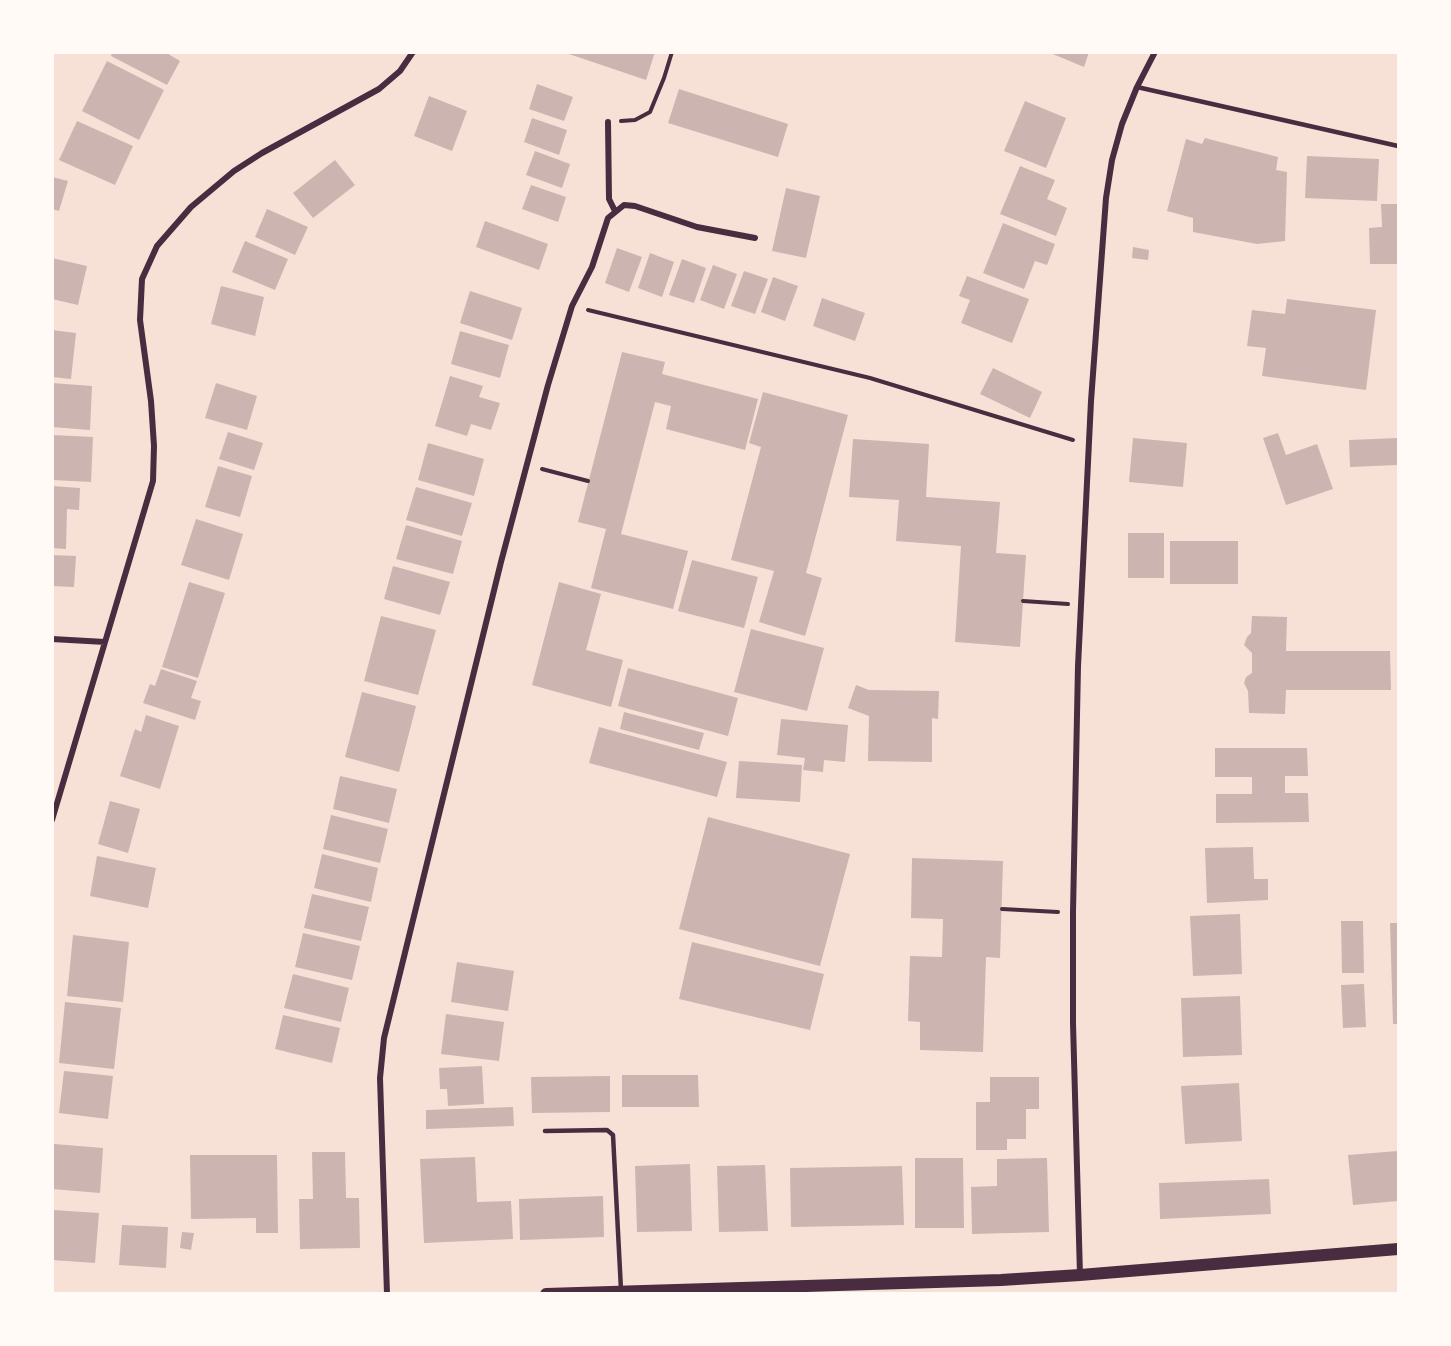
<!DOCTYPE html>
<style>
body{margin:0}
#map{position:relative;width:1451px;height:1346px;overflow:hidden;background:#f7e1d7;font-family:Rubik,sans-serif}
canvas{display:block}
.frame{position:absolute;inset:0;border:54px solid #fffaf5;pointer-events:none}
</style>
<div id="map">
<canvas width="1451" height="1346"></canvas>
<div class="frame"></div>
</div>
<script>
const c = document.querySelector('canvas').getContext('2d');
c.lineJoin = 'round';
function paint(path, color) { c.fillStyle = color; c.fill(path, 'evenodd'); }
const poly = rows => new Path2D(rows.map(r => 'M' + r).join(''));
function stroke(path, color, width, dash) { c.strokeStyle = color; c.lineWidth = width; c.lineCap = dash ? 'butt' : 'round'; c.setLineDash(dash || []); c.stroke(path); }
paint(poly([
 [112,52,165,52,180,61,167,85,111,56],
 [563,52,655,52,646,80],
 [1048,52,1089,52,1084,67],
 [107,61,164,90,139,140,82,111],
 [537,84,573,97,564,121,529,109],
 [679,89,788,124,778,157,668,123],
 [429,96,467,111,452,151,414,136],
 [1025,101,1066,118,1046,168,1004,151],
 [532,118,567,130,559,155,524,142],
 [77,121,133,146,115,185,59,160],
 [1205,138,1278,157,1276,170,1287,172,1285,241,1257,244,1193,232,1193,218,1167,211,1186,139,1202,144],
 [535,151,570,164,562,188,526,175],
 [1307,156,1379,159,1377,201,1305,198],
 [335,160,355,185,313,218,293,193],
 [1020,166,1055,180,1047,199,1067,208,1056,236,1000,214],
 [52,177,68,181,59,211,52,209],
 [531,185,566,197,558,222,522,209],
 [786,188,820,196,806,258,772,251],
 [1381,204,1398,204,1398,264,1370,264,1369,228,1382,227],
 [267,209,308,227,295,255,255,237],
 [485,221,548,244,539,270,476,247],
 [1003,223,1055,244,1047,265,1035,261,1024,289,983,273],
 [245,241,288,259,275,290,232,272],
 [1133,247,1149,250,1148,260,1132,258],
 [617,248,642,257,629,292,605,283],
 [650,253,674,262,662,297,638,288],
 [52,258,87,266,78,305,52,299],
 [682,259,706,268,694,303,669,295],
 [713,265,737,274,724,309,700,300],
 [744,271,768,279,755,314,731,306],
 [967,276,1029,299,1012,343,961,323,970,300,959,296],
 [773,277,798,286,785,321,761,312],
 [221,286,264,297,255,336,211,324],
 [470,291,522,308,512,340,460,323],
 [822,298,865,313,855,341,813,326],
 [1287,299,1376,310,1366,390,1262,376,1266,348,1247,346,1252,310,1285,314],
 [52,330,76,333,71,379,52,377],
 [460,331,509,345,500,378,451,364],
 [622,352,665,362,662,374,758,399,745,450,666,429,671,406,655,402,621,534,688,551,673,609,591,588,606,529,578,522],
 [993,368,1042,392,1030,418,980,394],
 [450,376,483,386,479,397,500,403,491,430,471,424,467,436,435,426],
 [52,383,92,386,90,430,52,427],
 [216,383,257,396,247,430,205,418],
 [763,392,848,415,806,573,822,578,805,636,759,622,774,571,731,560,761,447,749,443],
 [228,432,263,443,254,470,219,459],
 [1278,433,1286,455,1317,444,1333,489,1286,505,1263,438],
 [52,435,93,437,91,482,52,480],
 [1133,438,1187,443,1183,487,1129,482],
 [1398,438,1398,465,1350,467,1349,440],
 [853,439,929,444,926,497,1000,502,996,553,1026,555,1020,647,955,642,961,546,896,541,899,500,849,497],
 [428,443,484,459,474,496,418,480],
 [218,466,252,476,240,517,205,507],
 [52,486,80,488,79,510,67,509,66,549,52,548],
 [416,487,472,503,462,536,406,520],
 [196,519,243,534,229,580,181,565],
 [406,525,462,541,453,574,396,559],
 [1128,533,1164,533,1164,578,1128,578],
 [1170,541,1238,541,1238,584,1170,584],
 [52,555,76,556,74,587,52,586],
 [692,560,758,577,744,628,678,611],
 [393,566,450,582,440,615,384,599],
 [189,582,225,593,198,678,162,667],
 [559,582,601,594,586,650,623,660,611,707,532,685],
 [381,616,436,630,418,695,364,681],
 [1252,616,1287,617,1286,651,1390,651,1391,690,1286,690,1285,714,1249,713,1248,691,1244,683,1246,677,1252,673,1252,653,1244,645,1247,637,1251,633],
 [751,629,824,648,807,711,734,692],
 [628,668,738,698,728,736,618,706],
 [161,669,197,681,191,698,201,701,195,720,143,703,150,684,155,686],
 [856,685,869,690,939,691,938,719,932,718,932,762,868,761,869,716,848,708],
 [362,692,416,706,399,772,345,757],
 [624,712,704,733,699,750,620,729],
 [146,715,179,726,160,789,120,776,135,729,141,732],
 [781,719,848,725,845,762,824,760,823,772,803,770,805,758,777,755],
 [599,727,727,762,717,797,589,763],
 [1215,748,1307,748,1308,776,1285,776,1285,793,1308,793,1309,822,1216,823,1216,794,1252,794,1252,777,1215,777],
 [739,761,802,765,800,802,736,798],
 [340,776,397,789,389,823,333,809],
 [110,801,140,809,128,853,98,844],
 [331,815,388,829,380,863,323,849],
 [708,817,850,854,820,966,679,929],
 [1253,847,1254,879,1268,879,1268,900,1207,903,1205,848],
 [322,854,378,868,371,902,314,888],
 [97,856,156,868,148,908,90,896],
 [912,858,1003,861,1000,958,986,957,983,1052,920,1050,920,1022,908,1021,910,956,942,957,943,919,911,918],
 [312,894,369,907,361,941,304,928],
 [1240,914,1242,974,1193,976,1190,916],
 [1341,921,1363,921,1364,973,1342,973],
 [1390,923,1398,923,1398,1024,1393,1024],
 [303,933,360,946,352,980,295,967],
 [73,935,129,942,123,1002,67,996],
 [692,942,824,974,810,1030,679,999],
 [457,962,514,971,508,1011,451,1002],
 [293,974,349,988,341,1022,284,1008],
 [1364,984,1366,1027,1343,1028,1341,985],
 [1240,996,1242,1055,1183,1057,1181,998],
 [65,1002,121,1008,114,1069,59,1063],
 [446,1014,504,1022,499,1061,441,1054],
 [283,1015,340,1028,332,1063,275,1049],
 [482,1066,484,1104,448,1106,447,1089,440,1089,439,1068],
 [64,1071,113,1076,108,1119,59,1113],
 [622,1075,698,1075,699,1107,622,1107],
 [610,1076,610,1112,532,1113,531,1077],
 [990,1077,1039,1077,1039,1109,1026,1109,1026,1139,1007,1139,1007,1150,976,1150,976,1102,990,1102],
 [1239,1083,1242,1141,1185,1144,1181,1086],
 [513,1107,514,1126,426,1129,426,1110],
 [54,1144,103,1148,100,1193,52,1189],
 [1398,1151,1398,1201,1353,1205,1348,1155],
 [312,1152,345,1152,346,1198,359,1198,360,1248,300,1249,299,1199,313,1199],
 [190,1155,277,1155,278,1233,256,1233,256,1218,191,1219],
 [475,1157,477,1202,511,1201,513,1239,424,1243,420,1159],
 [915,1158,963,1158,964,1228,915,1228],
 [1047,1158,1049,1232,972,1234,971,1187,997,1186,997,1159],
 [690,1164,692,1231,637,1232,635,1166],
 [765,1165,768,1231,719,1232,717,1166],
 [902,1166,904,1225,791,1227,790,1168],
 [1269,1179,1271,1214,1160,1219,1159,1183],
 [603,1196,604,1237,520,1240,519,1199],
 [53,1210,99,1213,95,1263,52,1260],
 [122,1225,168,1227,166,1268,119,1265],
 [182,1232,194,1233,191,1250,180,1248]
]), '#ccb4b1');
stroke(poly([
 [621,121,635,120,650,112,664,78,672,52],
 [588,310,870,378,1073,440],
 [542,469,588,481],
 [1023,601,1068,604],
 [1002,909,1058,912]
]), '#4a2c40', 4);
stroke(poly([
 [1137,87,1398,146],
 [545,1131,607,1130,613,1135,621,1290]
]), '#4a2c40', 4.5);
stroke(poly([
 [608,122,609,199,615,211],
 [52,639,105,642],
 [52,820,153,481,154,446,151,401,140,320,142,279,157,246,191,207,234,171,262,153,379,89,400,71,413,52],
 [1080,1275,1073,1023,1073,912,1078,666,1091,401,1106,198,1112,160,1122,124,1137,87,1155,52],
 [387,1294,380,1078,384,1038,501,562,548,385,572,306,592,267,608,218,624,205,635,206,697,227,755,238]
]), '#4a2c40', 6);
stroke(poly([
 [546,1294,1001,1280,1080,1275,1398,1249]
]), '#4a2c40', 12);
</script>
